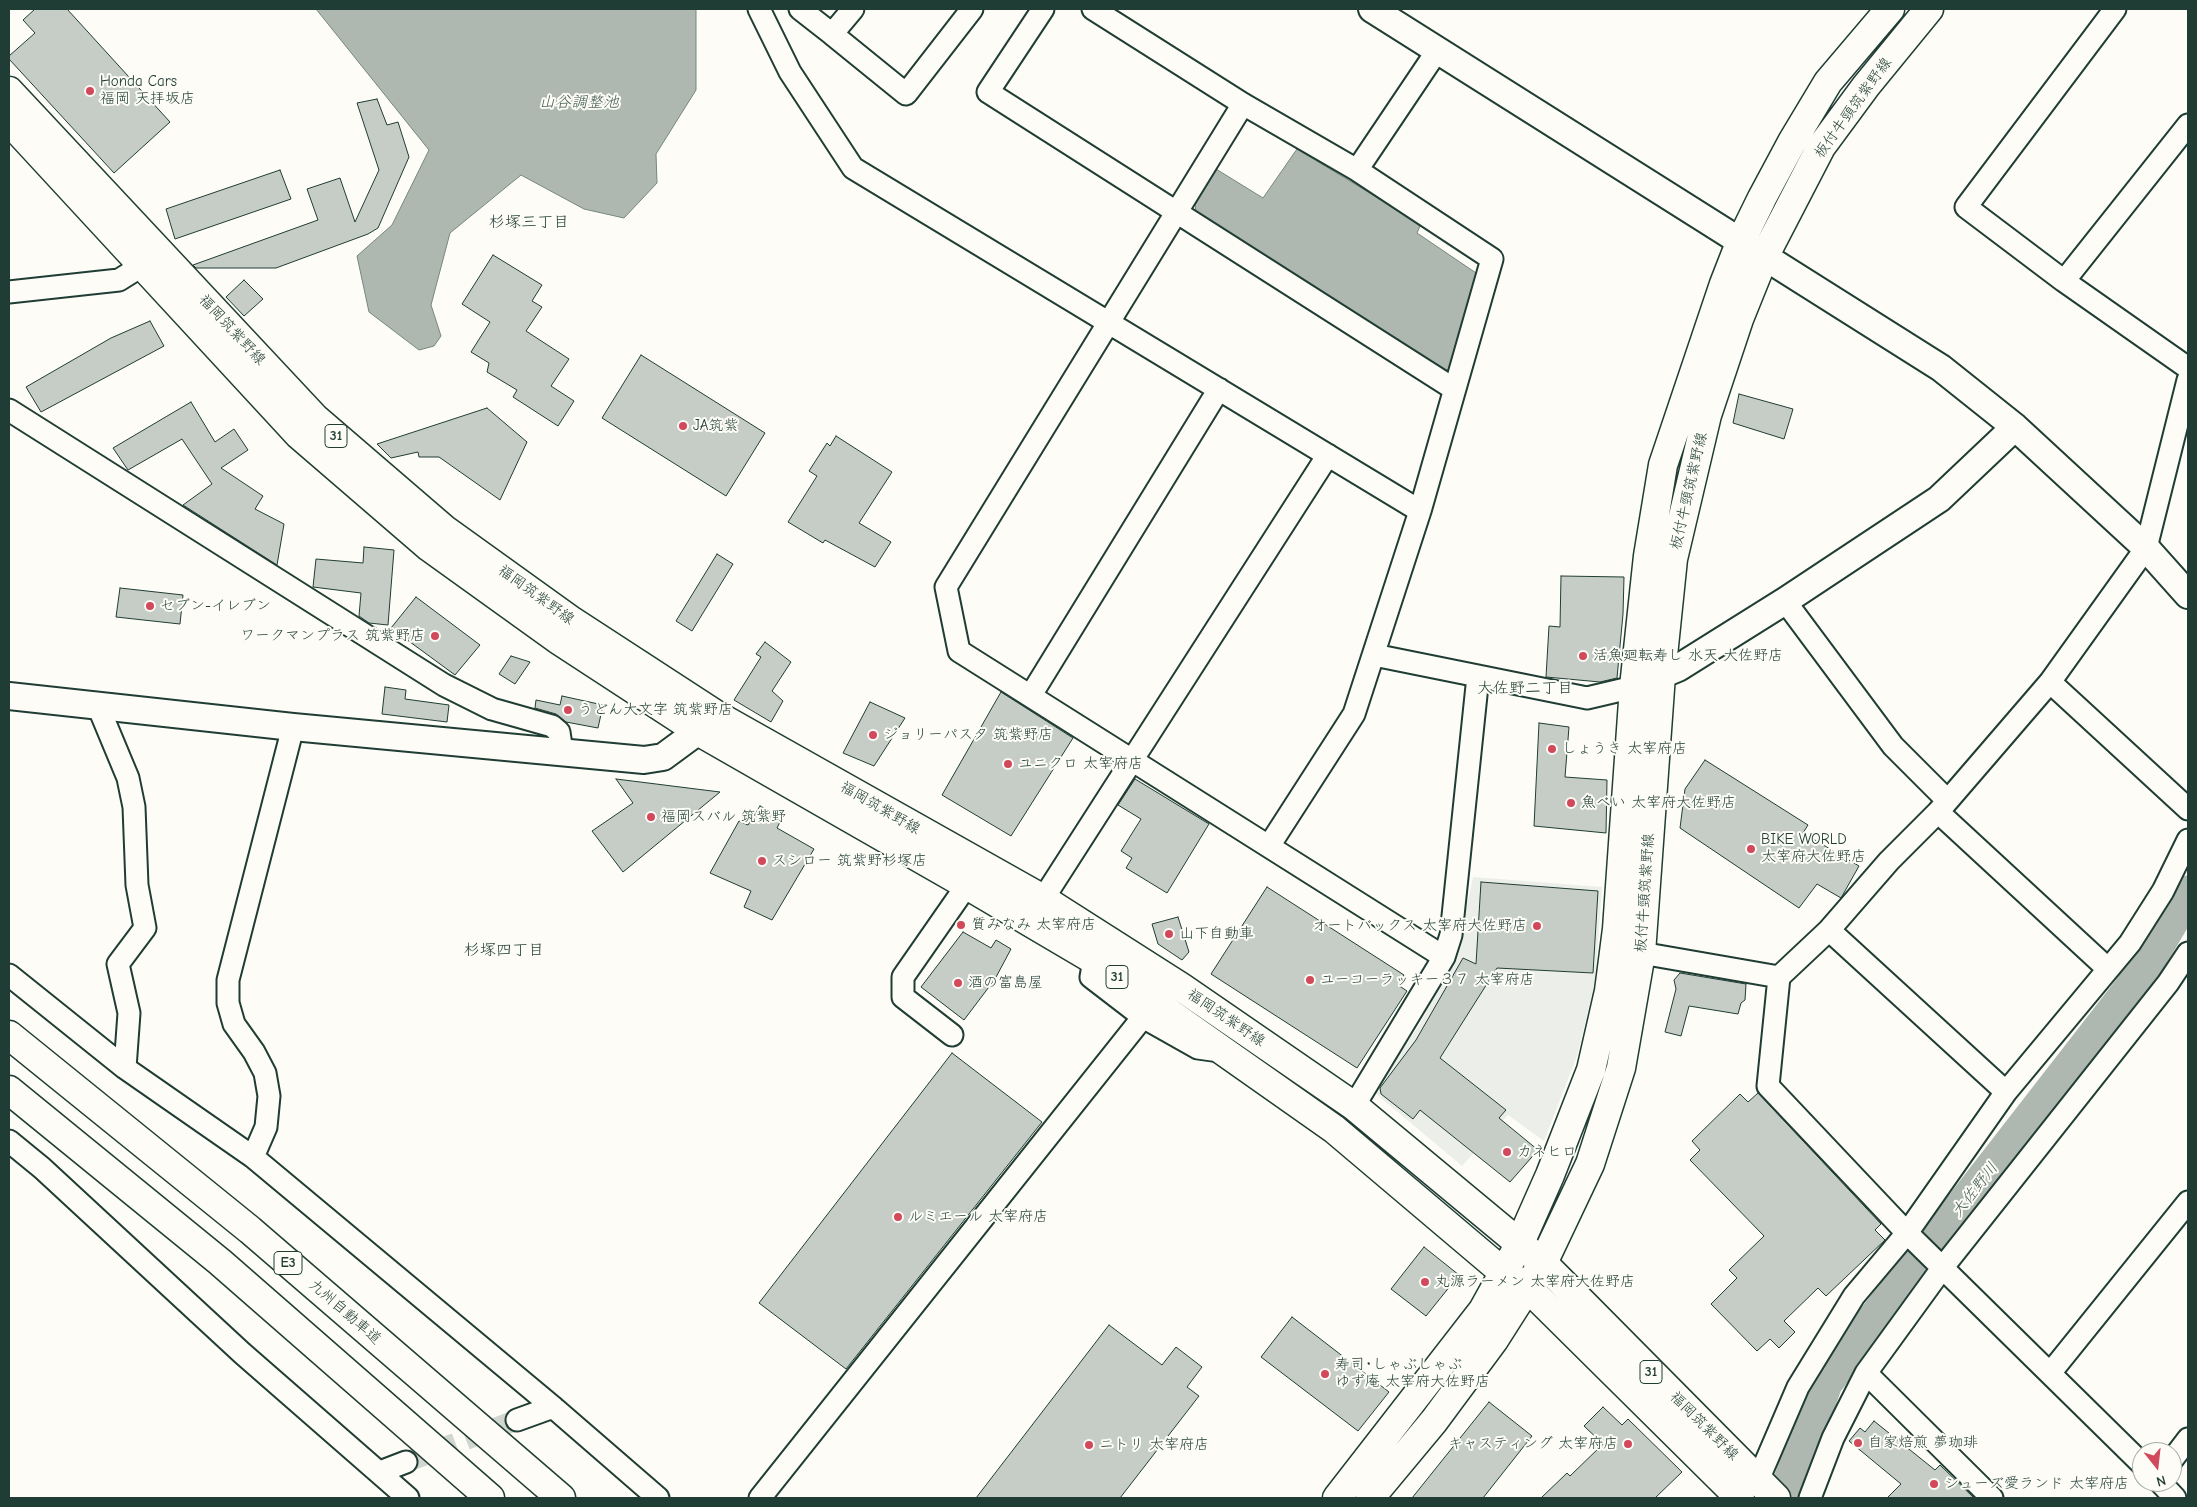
<!DOCTYPE html>
<meta charset="utf-8">
<style>
body{margin:0}
#map{position:relative;width:2197px;height:1507px;overflow:hidden;background:#fdfcf7;font-family:"Comic Neue",sans-serif}
canvas{display:block}
.frame{position:absolute;inset:0;border:10px solid #1f3d34;pointer-events:none}
.north{position:absolute;left:2132px;top:1442px;width:50px;height:50px;box-sizing:border-box;background:#fdfcf7;border:1px solid #a4b0a9;border-radius:50%;rotate:164deg;font-size:14px;font-weight:700;line-height:20px;text-align:center;color:#1f3d34}
.north::after{content:'';display:block;margin:auto;width:18px;height:22px;background:#d1495b;clip-path:polygon(50% 0,100% 100%,50% 72%,0 100%)}
</style>
<div id="map">
<canvas width="2197" height="1507"></canvas>
<div class="frame"></div>
<div class="north">N</div>
</div>
<script>
const c = document.querySelector('canvas').getContext('2d');
c.lineJoin = 'round';
function paint(path, color) { c.fillStyle = color; c.fill(path, 'evenodd'); }
const poly = rows => new Path2D(rows.map(r => 'M' + r).join(''));
function stroke(path, color, width, dash) { c.strokeStyle = color; c.lineWidth = width; c.lineCap = dash ? 'butt' : 'round'; c.setLineDash(dash || []); c.stroke(path); }
function write(font, color, halo, rows, align = 'center') {
  c.font = font + ' "Comic Neue","Klee One",sans-serif'; c.lineWidth = 4; c.setLineDash([]); c.textBaseline = 'middle'; c.strokeStyle = halo; c.fillStyle = color; for (const [text, x, y, turn = 0] of rows) {
    c.save(); c.translate(x, y); c.rotate((+turn || 0) * Math.PI / 180); c.textAlign = isNaN(turn) ? turn : align; if (halo) c.strokeText(text, 0, 0); c.fillText(text, 0, 0); c.restore();
  }
}
paint(poly([
 [1473,877,1602,887,1595,982,1577,1056,1544,1141,1508,1115,1462,1166,1374,1092,1420,1024,1446,972,1460,938]
]), '#eceee9');
const water = poly([
 [316,9,696,9,696,90,656,154,657,183,624,218,584,209,521,175,450,233,431,305,441,336,434,346,419,350,369,312,357,256,392,225,429,150,316,9],
 [1297,149,1421,224,1417,233,1479,275,1454,366,1445,371,1196,212,1195,204,1216,169,1263,198,1297,149]
]);
paint(water, '#aeb8b1');
stroke(water, '#75877f', 1);
stroke(poly([
 [1785,1498,1825,1383,2131,989,2188,893]
]), '#aeb8b1', 35);
const building = poly([
 [35,9,67,9,170,122,114,173,9,59,9,56,35,33,23,20,35,9],
 [377,99,387,125,398,122,409,157,378,228,368,234,276,268,196,268,193,265,318,220,307,189,340,178,355,222,379,170,357,103,377,99],
 [280,170,291,199,175,239,166,209,280,170],
 [493,255,542,285,532,301,542,307,526,331,569,359,551,386,574,401,558,426,513,397,517,390,487,372,489,363,471,352,490,322,462,304,493,255],
 [244,280,263,299,244,316,226,297,244,280],
 [150,321,164,346,41,412,26,387,111,338,150,321],
 [641,355,765,433,726,496,602,418,641,355],
 [1739,394,1793,409,1784,439,1733,423,1739,394],
 [191,402,215,442,234,429,248,450,221,468,263,496,255,509,284,524,277,565,183,505,212,484,182,439,128,470,113,448,191,402],
 [487,408,527,442,500,500,439,457,419,457,418,452,391,458,377,444,487,408],
 [836,436,892,472,859,523,891,542,875,567,825,540,823,543,788,522,817,476,809,471,827,443,830,446,836,436],
 [364,547,394,550,388,625,369,623,359,616,361,593,313,587,316,559,363,563,364,547],
 [717,554,733,564,692,631,676,621,717,554],
 [1561,576,1624,577,1623,614,1617,678,1600,682,1546,677,1549,626,1560,627,1561,576],
 [120,588,183,595,180,624,116,617,120,588],
 [416,597,480,645,455,675,391,628,416,597],
 [765,642,791,662,772,691,783,701,771,722,734,700,761,657,756,654,765,642],
 [511,656,530,662,515,684,499,674,511,656],
 [385,687,406,690,405,699,449,705,447,722,382,714,385,687],
 [1001,692,1073,738,1011,836,942,795,1001,692],
 [562,696,603,705,598,728,566,722,556,714,535,708,536,700,560,705,562,696],
 [870,702,905,718,874,766,843,753,870,702],
 [1539,723,1569,727,1565,777,1607,780,1606,833,1534,826,1539,723],
 [1705,760,1808,825,1803,833,1859,866,1841,898,1817,884,1799,908,1680,828,1685,789,1705,760],
 [616,779,720,792,623,872,592,831,633,803,616,779],
 [1135,779,1209,824,1167,893,1126,868,1132,858,1121,851,1141,819,1118,805,1135,779],
 [760,806,782,818,777,828,814,849,772,920,744,907,751,891,710,873,739,821,748,825,760,806],
 [1481,882,1598,891,1593,973,1497,968,1440,1058,1506,1110,1499,1118,1538,1150,1510,1182,1420,1110,1413,1119,1381,1094,1380,1088,1416,1040,1463,958,1476,964,1481,882],
 [1267,887,1404,975,1398,985,1407,991,1357,1068,1211,974,1267,887],
 [1178,917,1189,952,1182,960,1158,944,1152,924,1178,917],
 [963,932,991,948,996,940,1011,949,995,979,964,1020,921,987,963,932],
 [1680,973,1746,984,1745,1000,1741,1003,1738,1014,1689,1006,1681,1036,1665,1032,1676,989,1674,980,1680,973],
 [952,1053,1042,1122,846,1369,759,1303,952,1053],
 [1758,1093,1881,1224,1875,1230,1885,1240,1826,1296,1818,1288,1784,1321,1795,1332,1779,1348,1770,1339,1757,1351,1711,1304,1737,1278,1729,1270,1764,1236,1690,1160,1700,1150,1692,1141,1740,1094,1748,1102,1758,1093],
 [1424,1247,1459,1275,1426,1316,1391,1289,1424,1247],
 [1292,1317,1389,1392,1358,1431,1261,1357,1292,1317],
 [1109,1325,1162,1365,1176,1347,1202,1367,1187,1387,1199,1396,1120,1498,976,1498,1109,1325],
 [1489,1402,1532,1436,1483,1498,1412,1498,1489,1402],
 [1603,1407,1622,1425,1628,1419,1682,1472,1655,1498,1541,1498,1567,1473,1570,1476,1603,1444,1584,1426,1603,1407],
 [1874,1421,1935,1470,1940,1465,1974,1498,1887,1498,1901,1484,1849,1441,1860,1428,1865,1432,1874,1421]
]);
paint(building, '#c6cdc7');
stroke(building, '#1f3d34', 1);
stroke(poly([
 [406,1462,517,1420]
]), '#d1d6d0', 21, [21, 11]);
const minor = poly([
 [759,9,790,72,853,168,1420,511],
 [800,9,832,34],
 [853,9,832,34,906,94,972,9],
 [1043,9,988,92,1454,389],
 [1093,9,1243,104,1357,170,1492,259,1420,511,1354,714,1269,846],
 [2115,9,1966,207,2064,281,2188,368],
 [1243,104,946,587,959,651,1444,957],
 [1357,170,1437,51],
 [2064,281,2188,125],
 [9,292,119,280,143,265],
 [9,410,444,685,492,709,552,726,559,732,562,752],
 [1785,601,1893,746,1947,800],
 [1374,655,1587,698,1634,687],
 [2050,682,2188,809],
 [1031,695,1219,389],
 [98,706,128,778,134,807,137,885,145,928,118,964,129,1013,125,1068],
 [1938,812,2108,969],
 [1043,899,1328,455],
 [1829,930,2006,1092],
 [1641,953,1779,977],
 [1094,960,1091,977,1143,1017,1198,1048,1212,1050],
 [9,975,125,1068,253,1157,553,1407,658,1498],
 [952,1035,903,997,903,977,967,885],
 [1354,1106,1444,957,1451,935,1478,676],
 [9,1141,42,1168,242,1353,408,1498],
 [253,1157,266,1127,269,1096,265,1073,254,1052,234,1024,228,1003,228,980,293,727],
 [2051,1372,2188,1202],
 [1866,1373,1992,1498],
 [517,1420,553,1407],
 [2172,1460,2188,1439],
 [2142,1464,1907,1233,1768,1086,1779,977,1829,930,1889,861,1938,812,2050,682,2146,548,2188,380],
 [380,1472,406,1462],
 [1758,1480,1798,1387,1854,1296,1907,1233,2006,1092,2130,943,2163,891,2188,840],
 [2160,1482,2175,1498],
 [760,1498,1143,1017],
 [1810,1498,1833,1438,1866,1373,1943,1267,2168,983,2188,953]
]);
const tertiary = poly([
 [1372,9,1941,368,2015,427,2146,548,2188,595],
 [1642,683,1678,668,1785,601,1939,499,2015,427],
 [9,696,293,727,644,760,663,757,716,718]
]);
const secondary = poly([
 [1337,1498,1483,1310,1519,1245,1550,1175,1591,1070,1609,991,1617,929,1634,687,1648,556,1663,465,1724,284,1740,243,1762,198,1792,142,1828,82,1890,9],
 [1370,1498,1434,1421,1494,1340,1543,1263,1590,1164,1621,1068,1641,953,1661,675,1673,559,1707,415,1739,319,1764,257,1821,147,1866,86,1929,9]
]);
const primary = poly([
 [9,91,315,418,444,529,572,621,718,716,1043,899,1181,987,1354,1106,1543,1263,1776,1498],
 [9,121,299,435,429,547,557,639,698,731,967,885,1094,960,1334,1129,1503,1272,1527,1287,1740,1498]
]);
const motorway = poly([
 [9,1035,250,1230,561,1498],
 [9,1090,220,1262,490,1498]
]);
stroke(minor, '#1f3d34', 25);
stroke(tertiary, '#1f3d34', 30);
stroke(secondary, '#1f3d34', 31);
stroke(primary, '#1f3d34', 31);
stroke(motorway, '#1f3d34', 31);
stroke(minor, '#fdfcf7', 21);
stroke(tertiary, '#fdfcf7', 26);
stroke(secondary, '#fdfcf7', 28);
stroke(primary, '#fdfcf7', 28);
stroke(motorway, '#fdfcf7', 28);
for (const [x, y, r, color] of [
 [90,91,5,"#d1495b"],
 [683,426,5,"#d1495b"],
 [150,606,5,"#d1495b"],
 [435,636,5,"#d1495b"],
 [1583,656,5,"#d1495b"],
 [568,710,5,"#d1495b"],
 [873,735,5,"#d1495b"],
 [1552,749,5,"#d1495b"],
 [1008,764,5,"#d1495b"],
 [1571,803,5,"#d1495b"],
 [651,817,5,"#d1495b"],
 [1751,849,5,"#d1495b"],
 [762,861,5,"#d1495b"],
 [961,925,5,"#d1495b"],
 [1537,926,5,"#d1495b"],
 [1169,934,5,"#d1495b"],
 [1310,980,5,"#d1495b"],
 [958,983,5,"#d1495b"],
 [1507,1152,5,"#d1495b"],
 [898,1217,5,"#d1495b"],
 [1425,1282,5,"#d1495b"],
 [1325,1374,5,"#d1495b"],
 [1858,1443,5,"#d1495b"],
 [1628,1444,5,"#d1495b"],
 [1089,1445,5,"#d1495b"],
 [1934,1484,5,"#d1495b"]
]) { const dot = new Path2D(); dot.arc(x, y, r, 0, 2 * Math.PI); c.fillStyle = color; c.fill(dot); stroke(dot, '#fdfcf7', 2); }
for (const [x, y, w] of [
 [336,436,22],
 [1117,977,22],
 [288,1263,28],
 [1651,1372,22]
]) { const box = new Path2D(); box.roundRect(x - w / 2, y - 11.5, w, 23, 4); c.fillStyle = '#fdfcf7'; c.fill(box); stroke(box, '#1f3d34', 1); }
write('bold 14px', '#1f3d34', null, [
 ["31",336,436],
 ["31",1117,977],
 ["E3",288,1263],
 ["31",1651,1372]
]);
write('15px', '#1f3d34', '#fdfcf7', [
 ["Honda Cars",100,82],
 ["福岡 天拝坂店",100,99],
 ["JA筑紫",693,426],
 ["セブン-イレブン",160,606],
 ["ワークマンプラス 筑紫野店",425,636,"right"],
 ["活魚廻転寿し 水天 大佐野店",1593,656],
 ["うどん大文字 筑紫野店",578,710],
 ["ジョリーパスタ 筑紫野店",883,735],
 ["しょうき 太宰府店",1562,749],
 ["ユニクロ 太宰府店",1018,764],
 ["魚べい 太宰府大佐野店",1581,803],
 ["福岡スバル 筑紫野",661,817],
 ["BIKE WORLD",1761,840],
 ["太宰府大佐野店",1761,857],
 ["スシロー 筑紫野杉塚店",772,861],
 ["質みなみ 太宰府店",971,925],
 ["オートバックス 太宰府大佐野店",1527,926,"right"],
 ["山下自動車",1179,934],
 ["ユーコーラッキー３７ 太宰府店",1320,980],
 ["酒の富島屋",968,983],
 ["カネヒロ",1517,1152],
 ["ルミエール 太宰府店",908,1217],
 ["丸源ラーメン 太宰府大佐野店",1435,1282],
 ["寿司･しゃぶしゃぶ",1335,1365],
 ["ゆず庵 太宰府大佐野店",1335,1382],
 ["自家焙煎 夢珈琲",1868,1443],
 ["キャスティング 太宰府店",1618,1444,"right"],
 ["ニトリ 太宰府店",1099,1445],
 ["シューズ愛ランド 太宰府店",1944,1484]
], 'left');
write('15px', '#1f3d34', '#fdfcf7', [
 ["板付牛頸筑紫野線",1853,108,-54],
 ["福岡筑紫野線",232,330,47],
 ["板付牛頸筑紫野線",1689,491,-77],
 ["福岡筑紫野線",536,595,36],
 ["福岡筑紫野線",880,808,30],
 ["板付牛頸筑紫野線",1645,893,-86],
 ["福岡筑紫野線",1226,1018,34],
 ["九州自動車道",345,1312,41],
 ["福岡筑紫野線",1704,1426,45]
]);
write('italic 16px', '#435c53', '#fdfcf7', [
 ["山谷調整池",579,102],
 ["大佐野川",1975,1190,-52]
]);
write('16px', '#1f3d34', '#fdfcf7', [
 ["杉塚三丁目",529,222],
 ["大佐野二丁目",1525,688],
 ["杉塚四丁目",504,950]
]);
</script>
